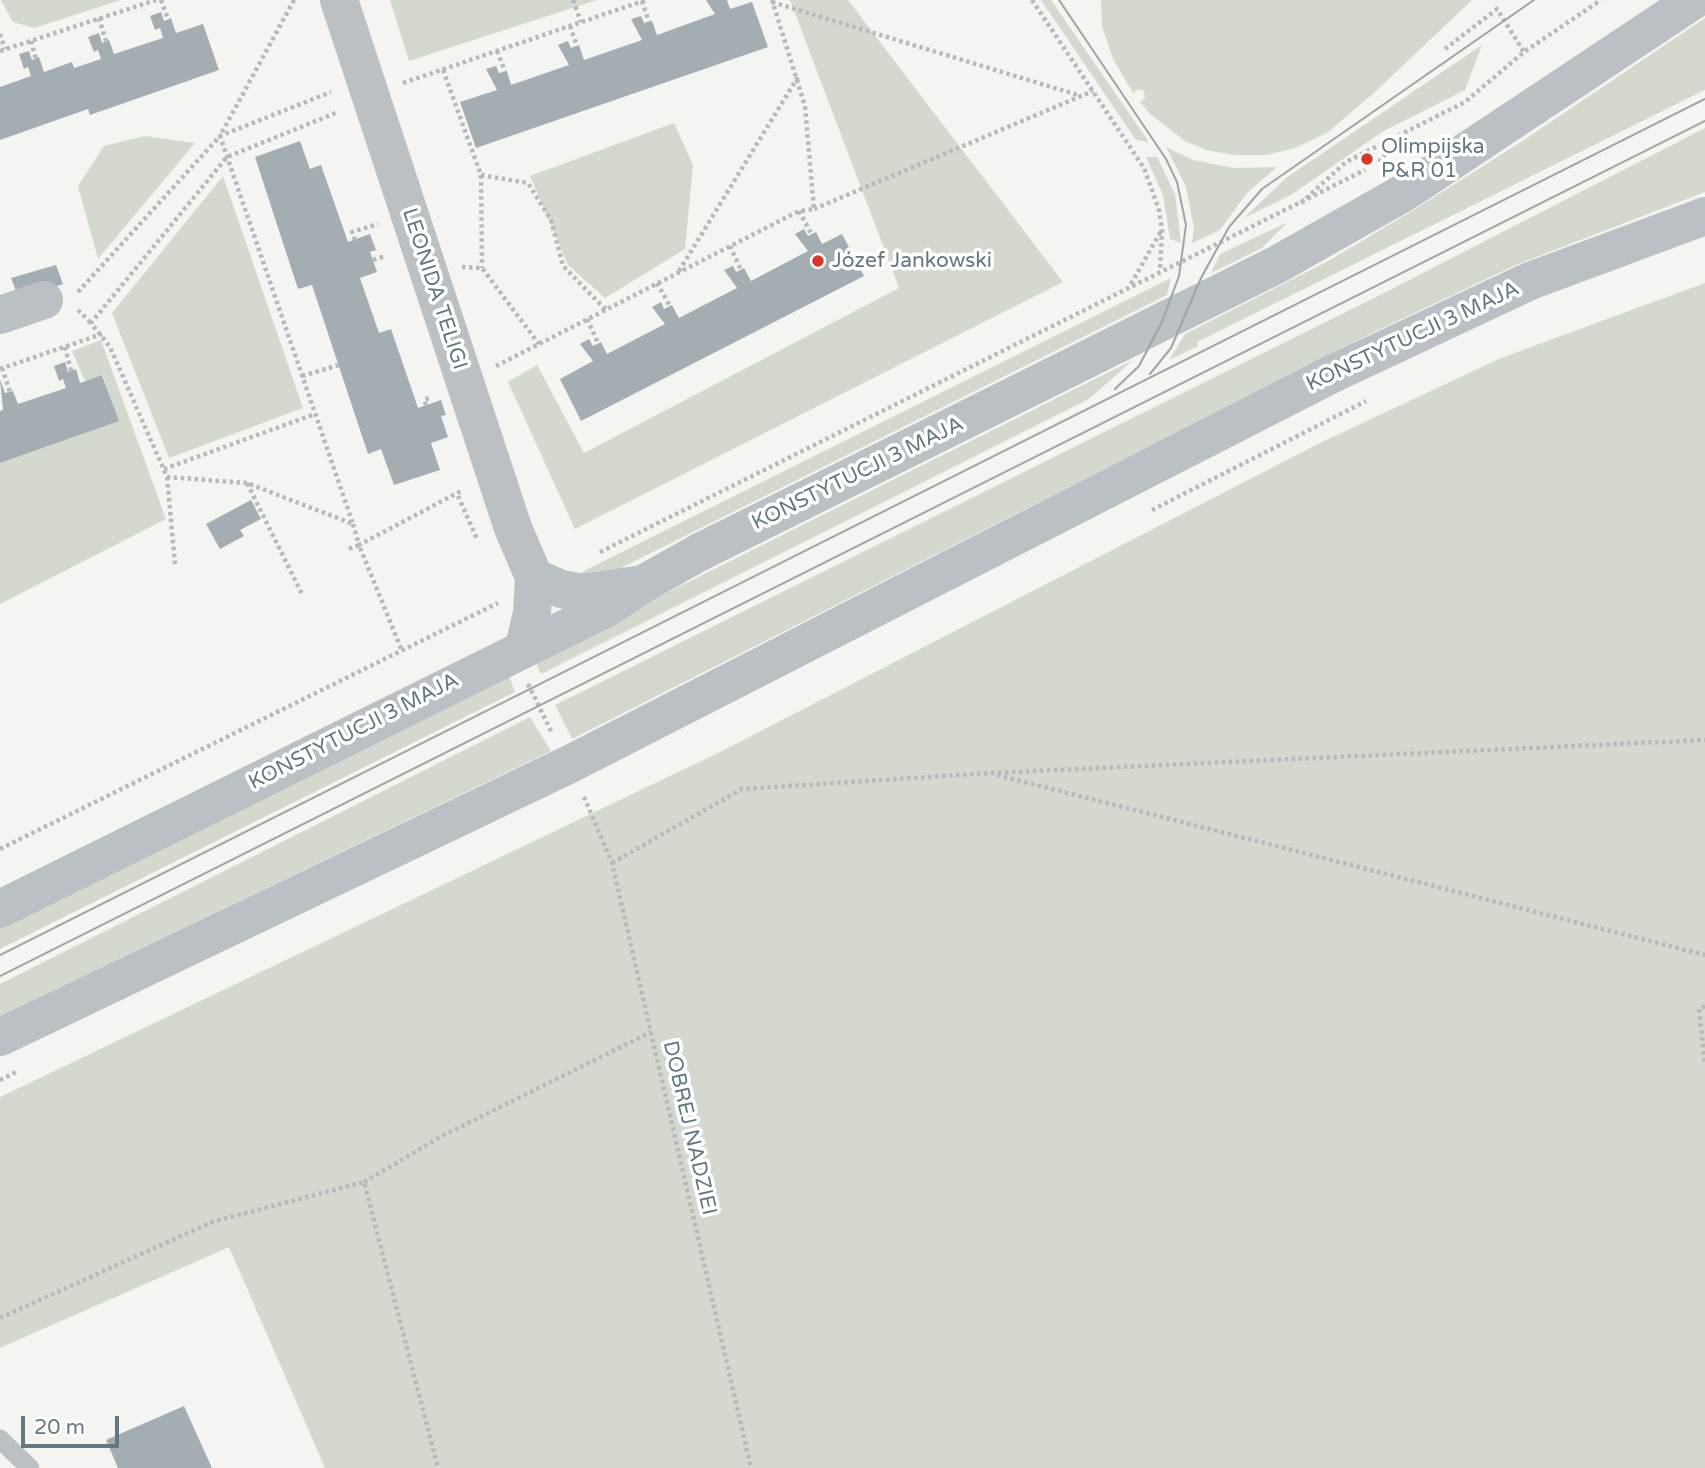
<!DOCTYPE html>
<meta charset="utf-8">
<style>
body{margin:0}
#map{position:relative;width:1705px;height:1468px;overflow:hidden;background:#f4f4f0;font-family:"Varela Round",sans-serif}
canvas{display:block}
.scale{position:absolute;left:21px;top:1416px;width:98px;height:32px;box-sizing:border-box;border:4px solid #647881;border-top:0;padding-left:9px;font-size:21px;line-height:24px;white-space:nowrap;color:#647881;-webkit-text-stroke:5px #fff;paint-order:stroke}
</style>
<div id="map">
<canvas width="1705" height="1468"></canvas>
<div class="scale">20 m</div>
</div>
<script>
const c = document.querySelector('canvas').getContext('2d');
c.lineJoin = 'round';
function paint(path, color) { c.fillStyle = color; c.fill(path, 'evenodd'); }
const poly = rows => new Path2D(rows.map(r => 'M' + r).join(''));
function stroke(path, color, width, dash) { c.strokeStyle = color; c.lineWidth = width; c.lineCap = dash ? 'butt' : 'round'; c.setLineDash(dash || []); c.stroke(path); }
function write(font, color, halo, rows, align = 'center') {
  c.font = font + ' "Varela Round",sans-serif'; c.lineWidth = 7; c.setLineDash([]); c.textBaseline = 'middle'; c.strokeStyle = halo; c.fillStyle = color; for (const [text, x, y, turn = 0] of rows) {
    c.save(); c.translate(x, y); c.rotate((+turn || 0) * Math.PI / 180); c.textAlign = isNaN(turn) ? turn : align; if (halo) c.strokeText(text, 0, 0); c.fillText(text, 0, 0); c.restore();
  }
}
paint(poly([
 [1,0,121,0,34,28,13,22],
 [390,0,597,0,409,61],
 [790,0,848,0,1063,282,575,529,508,382,537,365,584,453,899,288],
 [1041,0,1051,0,1149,142,1136,140],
 [1101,0,1472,0,1375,92,1327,133,1295,148,1267,155,1233,155,1206,150,1185,141,1150,114,1140,102,1145,98,1144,91,1138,89,1133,93,1113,59,1102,26],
 [1705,18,1705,90,1197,342,1198,346,1169,360,1185,334,1330,260,1412,211,1524,140],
 [1482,45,1465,90,1382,132,1291,195,1244,218,1286,178],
 [674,123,693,165,685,249,605,298,568,265,530,176],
 [1705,128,1705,192,1516,265,1372,333,572,739,555,705,1378,296],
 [145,136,195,143,98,259,78,186,104,146],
 [1166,147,1193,160,1234,168,1277,167,1247,193,1220,230,1192,243,1194,228,1186,187],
 [1146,157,1157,157,1175,194,1181,243,1170,239,1163,195],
 [223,176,303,408,169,458,112,313],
 [1288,222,1262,248,1211,273,1220,254],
 [1171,278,1167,295,609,574,570,578],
 [1705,283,1705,1468,325,1468,229,1247,0,1348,0,1097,720,752,1320,443,1501,358],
 [101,340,166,519,0,604,0,463,118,421,103,375,85,381,72,351],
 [1133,360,1089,399,541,674,534,659],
 [508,673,515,692,0,949,0,923],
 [530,717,551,751,0,1016,0,984]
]), '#d4d9d0');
paint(poly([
 [706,0,727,0,730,9,752,2,768,47,476,148,460,102,497,90,486,69,496,66,499,73,507,71,511,85,569,65,558,45,568,41,571,48,579,45,584,60,642,40,631,19,641,16,644,23,652,21,657,35,715,14],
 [161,12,164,21,171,18,176,33,203,24,219,70,90,115,88,109,0,140,0,87,31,76,28,67,24,69,19,54,29,51,32,60,39,57,44,72,72,62,74,68,101,59,98,50,94,52,88,37,99,33,102,43,109,40,114,54,163,38,160,28,155,30,150,16],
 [300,141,310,169,321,165,348,242,370,234,376,250,370,252,377,272,360,278,379,333,391,329,418,408,441,400,446,415,441,416,448,437,431,443,440,470,394,485,381,449,368,454,312,285,298,289,255,157],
 [804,229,808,236,816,232,822,244,842,234,864,276,581,421,560,379,593,361,580,344,589,339,593,346,601,342,607,354,665,324,652,307,661,302,664,309,672,305,679,318,737,288,724,270,733,266,736,272,744,268,751,281,808,251,795,234],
 [56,265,63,284,19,299,11,278],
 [65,362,68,372,76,369,80,383,102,375,119,421,0,463,0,411,3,410,0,379,5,393,13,391,18,404,66,388,63,379,59,381,54,366],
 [251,500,261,519,240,530,244,536,220,549,206,524],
 [184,1406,212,1468,118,1468,106,1440]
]), '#a4aeb2');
stroke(poly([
 [161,0,168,19],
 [294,0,220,136,353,524,247,483,303,596],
 [573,0,581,22],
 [1032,0,1144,168,1159,210,1162,230,1160,271],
 [642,1,649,22],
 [772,2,1081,96],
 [99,18,106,41],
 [570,26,577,46],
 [0,34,5,49],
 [31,41,36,59],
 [1445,49,1497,9,1524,52],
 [0,51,156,0],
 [497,51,505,71],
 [443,70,481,175,482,268],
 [403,83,646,0],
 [1379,162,1400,136],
 [481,175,528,183,551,220,563,266,606,310],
 [1301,203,1346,162,1465,102,1524,52,1601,0],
 [814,209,1093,91],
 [799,211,811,233],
 [355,240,352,232,378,224],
 [730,246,741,270],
 [373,260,385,256],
 [462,267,482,268,539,344],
 [679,271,798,77],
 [657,283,670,306],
 [1131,284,1161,231],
 [78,292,220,136,331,92],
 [78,310,91,323],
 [587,319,598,343],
 [65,347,71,371],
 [496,366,799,211,814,209,805,106,772,0],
 [2,368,10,392],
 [0,369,102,334],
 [302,376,339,365],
 [426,405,424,400,432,397],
 [164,469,315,414],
 [167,477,175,564],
 [247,483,167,477,110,347,91,323,227,157,338,112],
 [458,496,477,539],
 [1152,510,1366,401],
 [353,524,359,545,463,490],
 [349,549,359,545,402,651],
 [600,552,1365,170],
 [528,684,552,733],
 [997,775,1705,955],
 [584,797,612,863,751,1468],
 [0,849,498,603],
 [612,863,742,789,990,773,1705,740],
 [1705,1006,1699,1009,1705,1064],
 [0,1080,18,1071],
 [364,1182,442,1136,651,1032],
 [0,1318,212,1222,364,1182,438,1468]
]), '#b7babc', 4.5, [3.5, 3.5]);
stroke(poly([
 [0,1439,30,1468]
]), '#bac0c3', 19);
stroke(poly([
 [339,0,513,528,534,577,532,613,524,647],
 [0,315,44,300],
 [534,577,561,589,582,593,643,584]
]), '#bac0c3', 38);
stroke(poly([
 [0,909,607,608,643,584,698,553,1278,264,1405,192,1694,0],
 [0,1037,568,765,1332,374,1530,281,1705,216]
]), '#bac0c3', 38);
stroke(poly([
 [1059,0,1166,159,1177,182,1186,225,1179,276,1162,322,1139,366,1115,389],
 [1150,374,1171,348,1201,278,1229,227,1262,189,1534,0],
 [0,955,1705,99],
 [0,976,1705,121]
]), '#9ca5a8', 2);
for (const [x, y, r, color] of [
 [1367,159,7,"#dd3628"],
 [818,261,7,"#dd3628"]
]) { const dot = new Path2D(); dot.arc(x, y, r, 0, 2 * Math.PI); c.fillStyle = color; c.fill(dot); stroke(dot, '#fff', 2.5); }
write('21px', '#647881', '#fff', [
 ["Olimpijska",1381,147],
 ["P&R 01",1381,171],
 ["Józef Jankowski",832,261]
], 'left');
write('21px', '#647881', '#fff', [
 ["LEONIDA TELIGI",434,289,72],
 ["KONSTYTUCJI 3 MAJA",1413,337,-25],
 ["KONSTYTUCJI 3 MAJA",858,474,-26],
 ["KONSTYTUCJI 3 MAJA",354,732,-27],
 ["DOBREJ NADZIEI",689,1128,77]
]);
</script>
